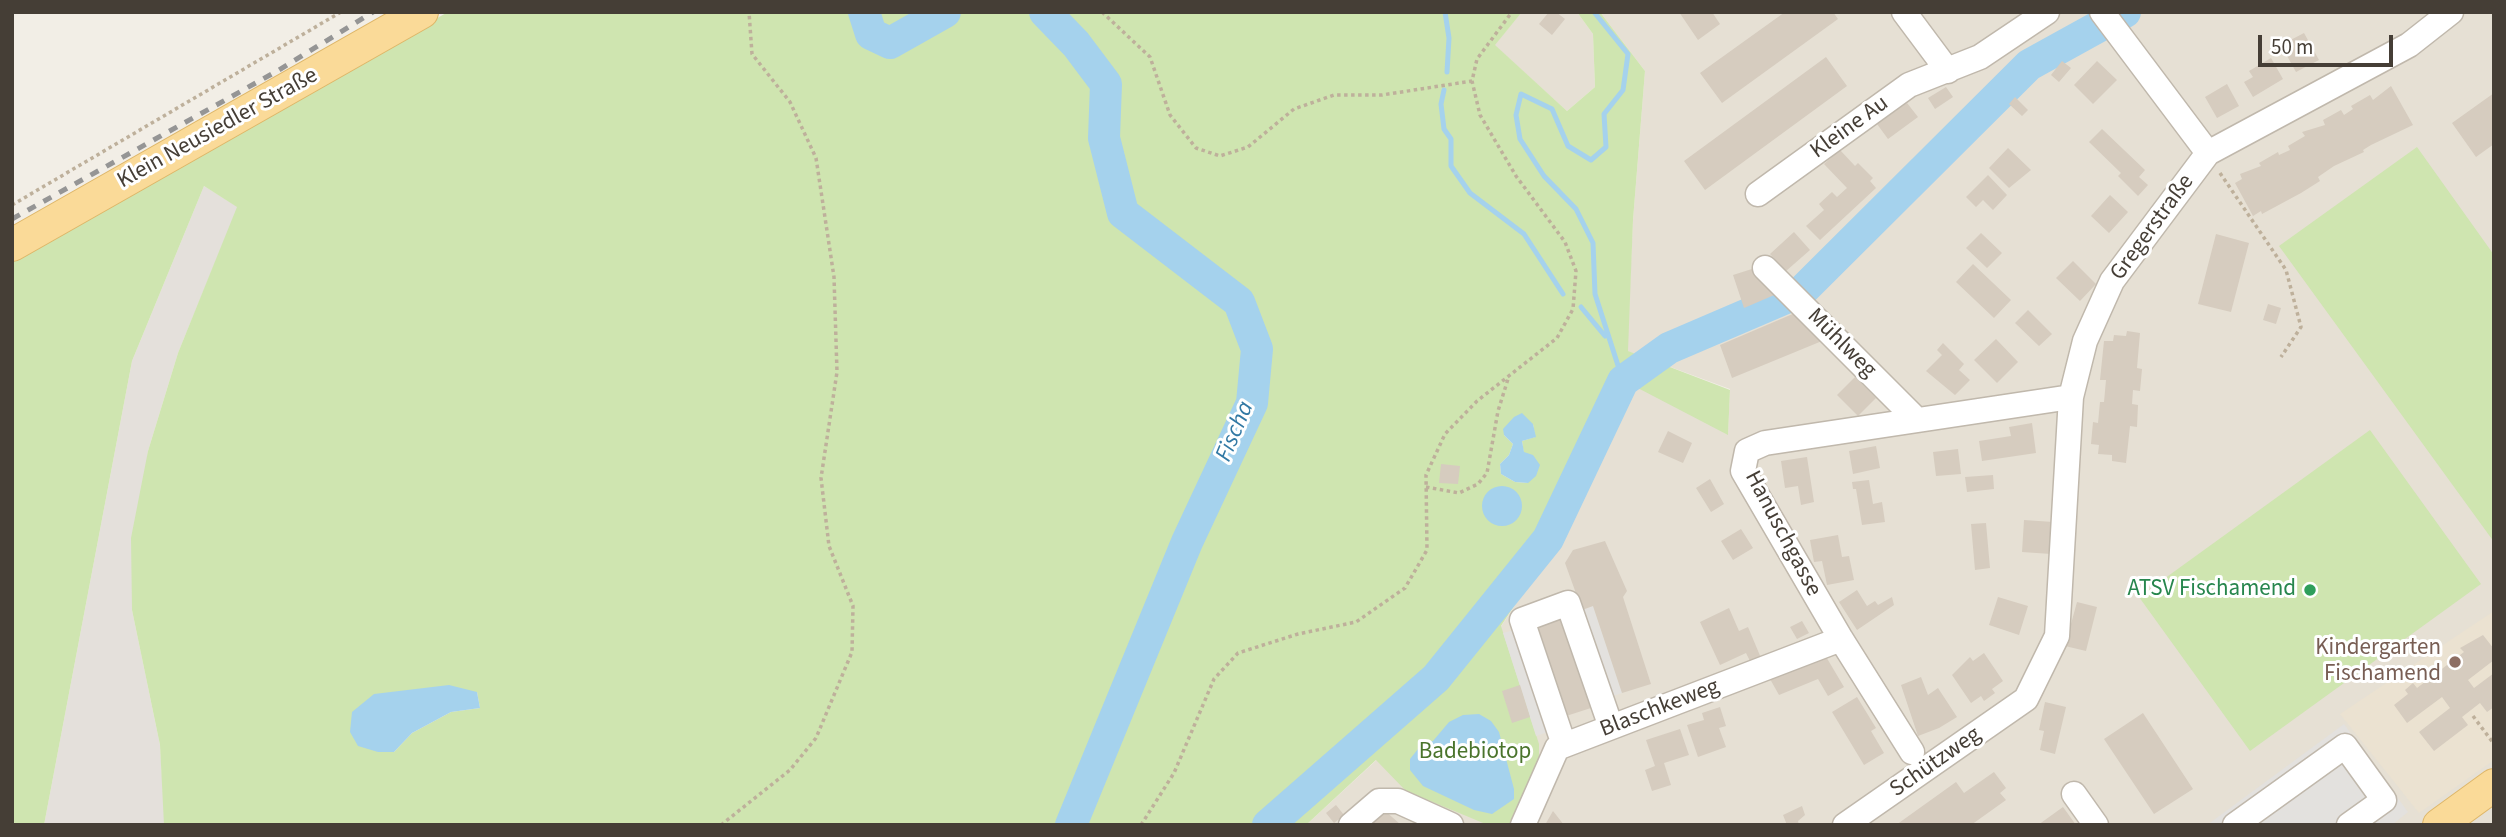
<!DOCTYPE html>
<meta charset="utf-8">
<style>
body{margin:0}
#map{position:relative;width:2506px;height:837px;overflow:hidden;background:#f2eee6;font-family:"Source Sans 3",sans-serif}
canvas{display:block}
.frame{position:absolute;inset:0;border:14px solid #453e36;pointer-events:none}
.scale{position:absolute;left:2258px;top:35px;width:135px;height:32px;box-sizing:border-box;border:4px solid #453e36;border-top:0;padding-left:9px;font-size:21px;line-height:24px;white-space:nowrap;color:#453e36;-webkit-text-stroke:5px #fff;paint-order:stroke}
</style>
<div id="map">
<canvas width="2506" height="837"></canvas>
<div class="frame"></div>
<div class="scale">50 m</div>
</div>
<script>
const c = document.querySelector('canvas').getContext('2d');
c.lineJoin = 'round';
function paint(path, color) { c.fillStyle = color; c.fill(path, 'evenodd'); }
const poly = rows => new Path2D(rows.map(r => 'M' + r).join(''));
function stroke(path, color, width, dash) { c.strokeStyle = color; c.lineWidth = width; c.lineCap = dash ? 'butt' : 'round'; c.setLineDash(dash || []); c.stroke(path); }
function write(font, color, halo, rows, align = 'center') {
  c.font = font + ' "Source Sans 3",sans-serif'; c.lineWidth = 6; c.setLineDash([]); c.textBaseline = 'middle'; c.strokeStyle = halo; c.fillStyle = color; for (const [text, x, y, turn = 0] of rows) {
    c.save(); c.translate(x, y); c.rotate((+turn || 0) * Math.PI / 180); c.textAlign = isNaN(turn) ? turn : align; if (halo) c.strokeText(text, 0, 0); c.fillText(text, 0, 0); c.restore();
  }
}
paint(poly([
 [1522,12,1577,12,1593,34,1595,87,1567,111,1494,45],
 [1600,12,2125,12,2131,21,2137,12,2494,12,2494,825,1306,825,1470,674,1549,553,1632,384,1728,434,1730,389,1627,351,1633,220,1645,71]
]), '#e6e0d4');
paint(poly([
 [204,186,238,207,178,353,148,451,132,610,160,745,165,823,44,825,132,361]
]), '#e4e0db');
paint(poly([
 [2494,611,2494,760,2419,813,2340,714]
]), '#ebe2d1');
paint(poly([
 [448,12,1522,12,1495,45,1567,111,1595,87,1593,34,1577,12,1600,12,1645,71,1633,220,1628,351,1730,390,1728,435,1632,385,1549,553,1501,626,1539,744,1539,770,1514,820,1507,825,1488,825,1406,791,1376,760,1306,825,164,825,160,745,132,610,131,538,148,451,178,353,237,207,204,186,132,361,44,825,12,825,12,256],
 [1533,424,1535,437,1522,441,1528,483,1515,482,1501,474,1500,464,1509,455,1513,444,1504,435],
 [477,692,480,708,451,712,412,733,394,752,377,752],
 [2417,147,2494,255,2494,542,2279,246],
 [2370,430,2481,584,2250,751,2139,597]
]), '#cfe5b0');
paint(poly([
 [1593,606,1622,693,1607,698,1579,611],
 [1518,629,1551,731,1536,736,1503,633],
 [2344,724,2408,812,2392,825,2207,825]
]), '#e3e1de');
paint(poly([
 [1522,413,1533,424,1536,437,1522,441,1524,452,1533,455,1540,465,1536,476,1528,483,1515,482,1501,474,1500,464,1509,455,1513,444,1504,435,1503,429,1514,417],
 '1482 506a20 20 0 1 1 40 0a20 20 0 1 1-40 0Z',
 [449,685,477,692,480,708,451,712,412,733,394,752,378,752,358,746,350,732,352,712,374,694],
 [1479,714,1491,721,1499,732,1514,789,1514,799,1492,814,1474,810,1423,786,1410,770,1410,759,1422,744,1433,741,1449,722,1463,715]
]), '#a5d2ed');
stroke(poly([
 [1445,12,1449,38,1447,72],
 [1594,12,1628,54,1623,90,1604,114,1606,147,1591,160,1568,146,1552,109,1521,94,1516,115,1520,139,1544,176,1576,209,1593,243,1595,294,1623,381],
 [1444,90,1441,104,1444,129,1451,139,1451,166,1470,193,1524,234,1563,294],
 [1581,307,1605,336]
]), '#a5d2ed', 5);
stroke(poly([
 [864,12,871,34,890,43,945,12],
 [1045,12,1076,44,1106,84,1104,138,1123,213,1239,302,1257,349,1252,403,1187,542,1071,825],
 [1268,825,1436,678,1548,539,1623,381,1669,348,1802,291,2029,65,2125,12]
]), '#a5d2ed', 32);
paint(poly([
 [1549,12,1556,12,1565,19,1552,35,1539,24],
 [1679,12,1712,12,1720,24,1698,40],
 [1785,12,1833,12,1838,19,1722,103,1700,73],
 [2304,33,2319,60,2296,72,2281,45],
 [1826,57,1847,86,1705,190,1684,161],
 [2271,58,2283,79,2253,97,2244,82,2253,77,2249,71],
 [2062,61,2071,68,2059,82,2051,75],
 [2097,61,2117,80,2093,104,2074,85],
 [2227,84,2239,106,2217,118,2205,97],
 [2391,86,2413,125,2371,145,2363,150,2364,152,2334,166,2318,177,2320,181,2301,193,2262,214,2261,211,2253,216,2235,183,2242,179,2240,174,2261,166,2259,163,2278,152,2279,155,2290,150,2288,146,2305,136,2302,132,2325,125,2323,120,2341,110,2344,115,2353,109,2351,106,2370,95,2373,100],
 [1946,87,1953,97,1935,109,1928,98],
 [2494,93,2494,144,2476,157,2452,123],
 [2015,97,2028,110,2022,116,2009,104],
 [1907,103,1918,117,1888,139,1877,124],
 [2102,129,2145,170,2139,177,2148,185,2138,196,2118,176,2121,173,2089,142],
 [2008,148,2031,170,2009,188,1989,168],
 [1840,150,1855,166,1858,163,1873,178,1870,181,1876,188,1820,240,1806,226,1824,210,1819,204,1832,192,1837,197,1847,188,1824,164],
 [1988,175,2007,195,1993,210,1983,200,1976,207,1966,197],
 [2110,195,2128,212,2109,233,2091,216],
 [1794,232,1810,250,1786,271,1770,254],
 [1981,233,2002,253,1987,268,1966,248],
 [2216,234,2249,243,2231,312,2198,304],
 [2073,261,2096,284,2080,301,2056,278],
 [1973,264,2011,300,1994,318,1956,282],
 [1755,268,1779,293,1744,308,1733,275],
 [2268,304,2281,308,2276,324,2263,320],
 [2028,310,2052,334,2039,346,2015,323],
 [1795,313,1822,341,1732,378,1720,345],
 [2127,331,2140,333,2137,368,2142,369,2140,391,2133,390,2132,404,2138,405,2137,427,2130,426,2126,463,2112,461,2112,455,2098,454,2099,445,2091,444,2093,422,2098,423,2100,402,2104,402,2106,380,2100,380,2104,341,2113,341,2114,335,2126,336],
 [1996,339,2018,362,1997,383,1974,360],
 [1943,343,1964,364,1959,370,1970,380,1955,395,1926,371,1942,355,1937,350],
 [1855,377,1876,398,1858,416,1837,395],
 [2032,423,2036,453,1982,461,1979,441,2011,436,2009,427],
 [1668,431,1692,443,1683,463,1658,452],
 [1876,446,1880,468,1853,474,1849,451],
 [1958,449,1961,474,1936,476,1933,452],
 [1807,457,1814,502,1801,505,1798,486,1785,488,1781,461],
 [1441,464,1460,466,1458,484,1439,483],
 [1993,475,1994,489,1967,492,1965,477],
 [1710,479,1724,504,1711,512,1696,488],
 [1869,480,1873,504,1882,502,1885,522,1862,525,1856,489,1853,489,1852,482],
 [2024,520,2053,522,2051,554,2022,552],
 [1986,523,1990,568,1975,570,1971,524],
 [1741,529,1753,548,1733,560,1721,541],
 [1838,535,1842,557,1849,556,1854,580,1827,585,1822,561,1814,562,1810,540],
 [1605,541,1627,591,1623,597,1651,684,1622,693,1593,606,1582,610,1565,563,1573,550],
 [1857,590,1867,606,1875,601,1878,605,1892,597,1894,605,1857,630,1839,602],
 [1998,597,2028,606,2019,635,1989,625],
 [2077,602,2097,607,2086,651,2065,646],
 [1729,608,1739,631,1748,627,1761,658,1751,663,1746,653,1720,665,1700,622],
 [1563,613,1594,707,1560,718,1529,624],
 [1802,621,1809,633,1797,639,1790,627],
 [2483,635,2494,649,2494,660,2468,680,2474,688,2494,673,2494,707,2487,712,2480,703,2462,717,2468,725,2434,751,2419,732,2450,708,2442,697,2407,723,2394,705,2408,694,2405,690,2413,683,2417,688,2464,652,2460,648],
 [1984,653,2003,681,1992,689,1995,693,1984,701,1981,696,1971,703,1952,675,1970,657,1973,661],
 [1825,655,1844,687,1828,696,1818,679,1779,695,1770,679],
 [1921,677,1928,695,1938,688,1957,717,1939,728,1918,736,1901,685],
 [1520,685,1530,717,1512,723,1502,691],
 [1857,697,1876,728,1871,731,1884,753,1864,765,1832,712],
 [2045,702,2066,707,2055,754,2040,750,2044,731,2039,730],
 [1720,707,1726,726,1719,728,1726,747,1698,757,1687,725,1704,720,1702,713],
 [2143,713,2193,789,2154,814,2104,739],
 [1680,729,1689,755,1664,763,1671,785,1652,791,1645,770,1655,766,1646,740],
 [1994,772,2006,788,2000,793,2006,800,1971,825,1896,825,1956,782,1964,793],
 [1336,805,1344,815,1334,823,1326,813],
 [1802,806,1805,815,1798,821,1799,825,1787,825,1783,815],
 [2063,807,2076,825,2038,825],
 [1383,809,1401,825,1370,825],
 [1553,811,1564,825,1545,825]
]), '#d6ccbf');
const minor = poly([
 [1904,12,1948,71],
 [2102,12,2208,153],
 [1758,194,1909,85,1980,57,2047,12],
 [1765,268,1917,420],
 [1564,745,1522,620,1568,603,1611,727],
 [1912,752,1841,639,1743,471,1747,451,1765,443,2071,397],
 [2074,794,2096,825],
 [1351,825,1379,801,1398,801,1451,825],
 [1523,825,1557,748,1841,639],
 [1845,825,2026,699,2057,636,2071,397,2085,341,2112,281,2208,153,2409,45,2451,12],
 [2235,825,2345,746,2384,800,2349,825]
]);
const major = poly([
 [12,245,422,12],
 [2439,825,2494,785]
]);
stroke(minor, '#c0b8ac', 27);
stroke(major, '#deb668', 34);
stroke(poly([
 [1102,12,1150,57,1170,115,1196,148,1220,156,1248,147,1294,109,1334,95,1382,95,1472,81],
 [2220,173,2286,270,2301,327,2281,357],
 [12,205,341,12],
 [1426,487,1459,493,1478,484,1487,473,1498,411,1508,379],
 [2473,716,2494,744],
 [721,825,790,770,816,738,852,652,853,606,829,546,821,478,837,372,834,277,816,158,790,102,752,54,749,12],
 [1141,825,1174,773,1214,679,1238,653,1298,634,1356,622,1405,588,1427,550,1426,475,1445,434,1477,401,1557,338,1573,309,1576,271,1565,242,1516,176,1480,115,1472,81,1477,59,1512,12]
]), '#beb09b', 3.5, [3.5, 3.5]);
stroke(minor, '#fff', 24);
stroke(major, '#fada98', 32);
stroke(poly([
 [12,219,279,70,373,12]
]), '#959595', 5, [9, 9]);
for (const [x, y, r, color] of [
 [2310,590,7,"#2e9e5b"],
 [2455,662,7,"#8d6e63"]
]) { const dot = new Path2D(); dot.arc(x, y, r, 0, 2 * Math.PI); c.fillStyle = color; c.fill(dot); stroke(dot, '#fff', 2.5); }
write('23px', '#453e36', '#fff', [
 ["Kleine Au",1850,128,-36],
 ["Klein Neusiedler Straße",218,129,-29],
 ["Gregerstraße",2153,228,-54],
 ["Mühlweg",1841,344,45],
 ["Hanuschgasse",1782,534,62],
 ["Blaschkeweg",1660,709,-21],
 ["Schützweg",1936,763,-35]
]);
write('23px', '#27864d', '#fff', [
 ["ATSV Fischamend",2296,590]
], 'right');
write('23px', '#785e54', '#fff', [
 ["Kindergarten",2441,649],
 ["Fischamend",2441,675]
], 'right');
write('23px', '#4a742c', '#fff', [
 ["Badebiotop",1475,753]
]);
write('italic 24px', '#3279a4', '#fff', [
 ["Fischa",1236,432,-67]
]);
</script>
